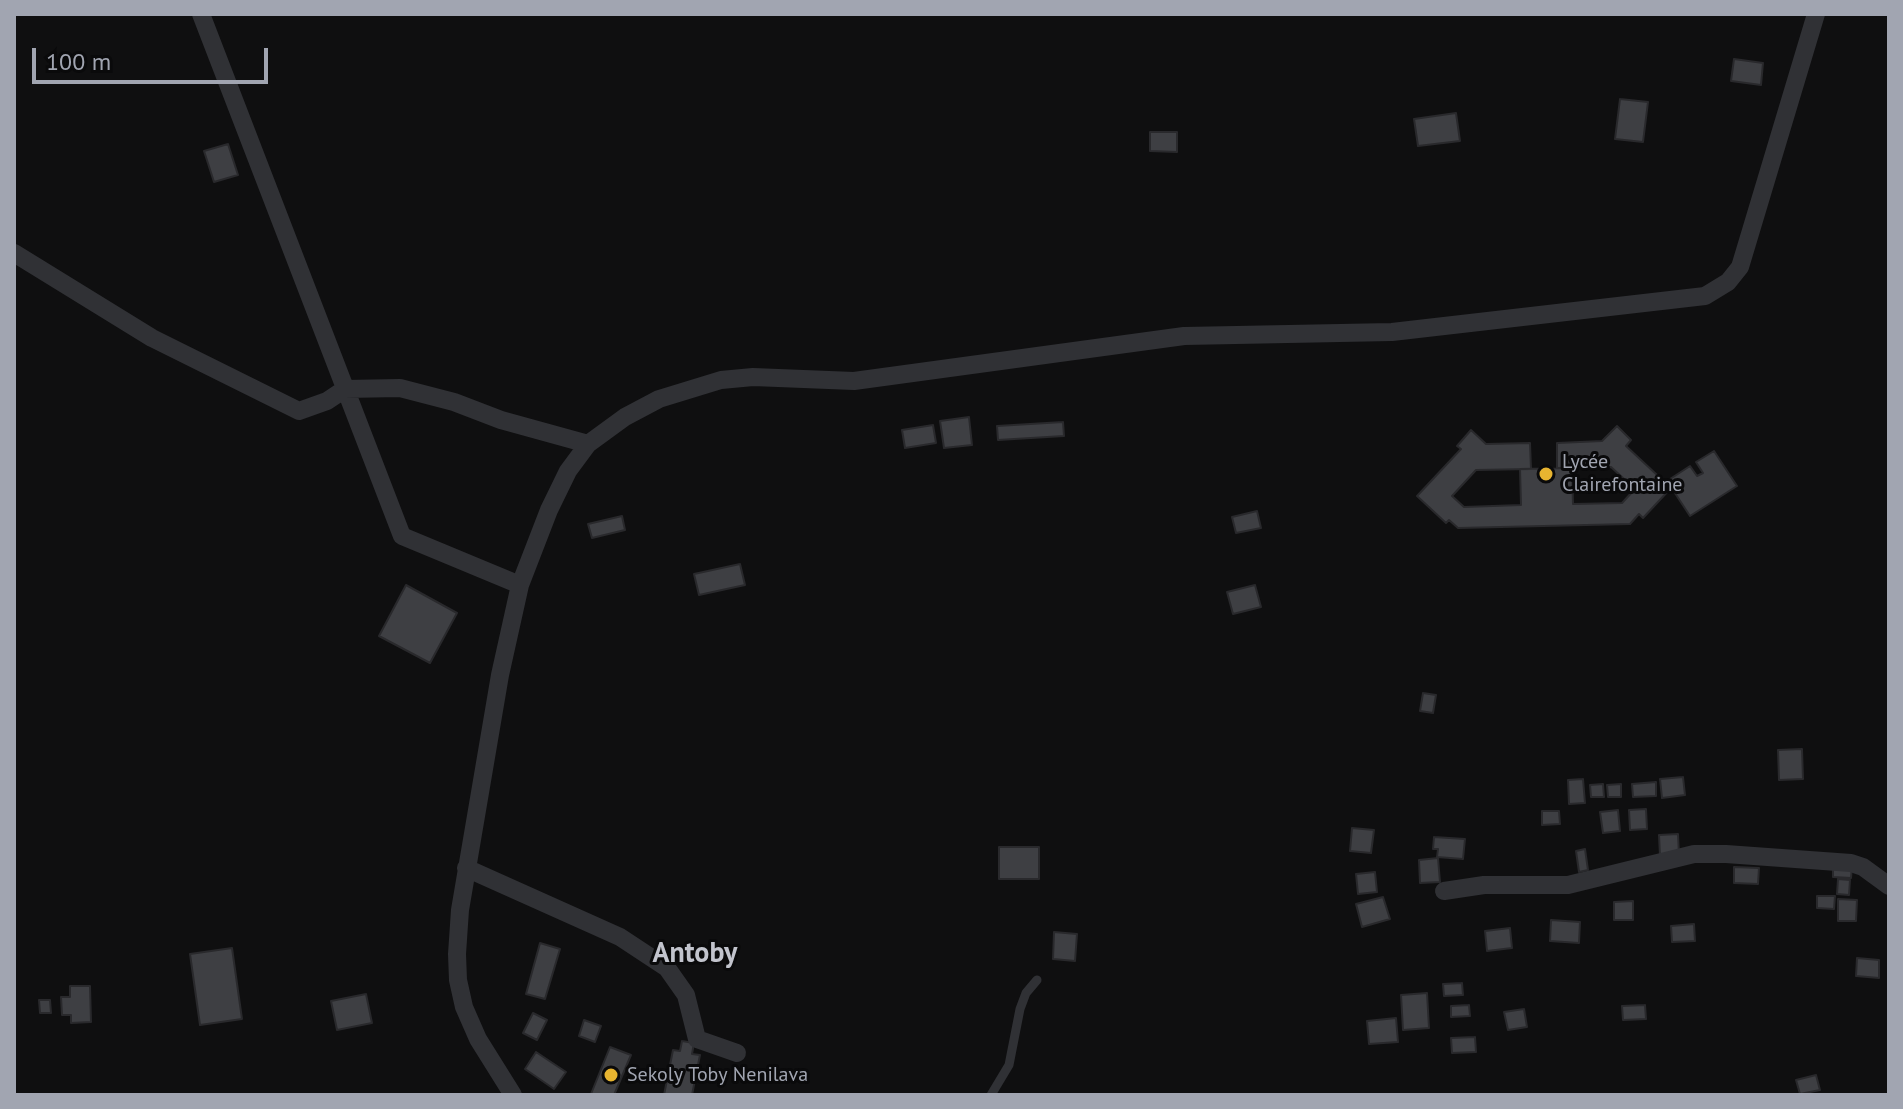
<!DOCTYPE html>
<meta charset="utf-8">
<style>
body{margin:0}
#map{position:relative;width:1903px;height:1109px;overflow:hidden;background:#0f0f10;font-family:"PT Sans",sans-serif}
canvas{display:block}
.frame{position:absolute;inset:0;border:16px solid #a1a5b1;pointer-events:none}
.scale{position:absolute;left:32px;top:48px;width:236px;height:36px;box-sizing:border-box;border:4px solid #a1a5b1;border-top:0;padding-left:10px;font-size:24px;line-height:28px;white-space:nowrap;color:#a1a5b1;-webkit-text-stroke:6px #0a0a0b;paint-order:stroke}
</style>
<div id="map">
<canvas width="1903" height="1109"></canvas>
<div class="frame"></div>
<div class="scale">100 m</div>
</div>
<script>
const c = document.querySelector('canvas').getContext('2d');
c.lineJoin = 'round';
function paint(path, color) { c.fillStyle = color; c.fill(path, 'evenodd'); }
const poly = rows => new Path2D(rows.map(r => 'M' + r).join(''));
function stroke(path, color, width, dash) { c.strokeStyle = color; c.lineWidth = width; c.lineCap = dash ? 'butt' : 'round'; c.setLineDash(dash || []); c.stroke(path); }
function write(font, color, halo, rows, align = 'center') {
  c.font = font + ' "PT Sans",sans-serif'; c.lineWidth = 6; c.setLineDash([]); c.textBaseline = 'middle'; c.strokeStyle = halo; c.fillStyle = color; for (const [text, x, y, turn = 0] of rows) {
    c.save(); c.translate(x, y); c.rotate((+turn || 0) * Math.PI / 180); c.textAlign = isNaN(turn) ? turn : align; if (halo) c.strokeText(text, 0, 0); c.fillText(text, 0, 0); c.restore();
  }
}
const building = poly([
 [1734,59,1763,63,1761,85,1731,81,1734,59],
 [1620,99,1648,102,1643,142,1615,139,1620,99],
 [1456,113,1460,141,1418,146,1414,119,1456,113],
 [1150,132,1177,132,1177,152,1150,151,1150,132],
 [228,144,238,175,214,182,204,151,228,144],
 [969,417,972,445,944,448,940,421,969,417],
 [1063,422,1064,436,998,440,997,426,1063,422],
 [933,425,936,443,905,448,902,430,933,425],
 [1617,426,1631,440,1626,446,1671,488,1643,518,1639,514,1630,524,1458,528,1449,520,1446,523,1417,496,1461,449,1457,446,1471,430,1486,444,1530,443,1531,469,1476,470,1452,496,1464,507,1521,505,1520,469,1572,468,1573,504,1622,503,1635,489,1611,467,1557,468,1557,443,1602,441,1617,426],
 [1714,451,1737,486,1690,516,1667,481,1690,466,1697,476,1703,473,1696,462,1714,451],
 [1257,511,1261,528,1236,533,1232,517,1257,511],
 [622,516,625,530,592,538,588,524,622,516],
 [740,564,745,585,699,595,694,574,740,564],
 [406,585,457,613,430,663,379,636,406,585],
 [1255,585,1261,607,1233,614,1227,592,1255,585],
 [1423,693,1436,695,1433,713,1420,711,1423,693],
 [1802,749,1803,779,1779,780,1778,750,1802,749],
 [1683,777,1685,795,1662,798,1660,779,1683,777],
 [1583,779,1585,803,1569,804,1568,780,1583,779],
 [1656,782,1656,796,1633,797,1632,784,1656,782],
 [1603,784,1604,797,1591,797,1590,785,1603,784],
 [1621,784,1621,797,1608,797,1607,785,1621,784],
 [1646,809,1647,829,1630,830,1629,810,1646,809],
 [1618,810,1620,831,1603,833,1600,812,1618,810],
 [1542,811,1559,811,1560,824,1542,825,1542,811],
 [1352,828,1374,830,1371,853,1350,851,1352,828],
 [1678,834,1679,855,1660,856,1659,835,1678,834],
 [1434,837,1465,839,1463,859,1437,857,1438,849,1433,849,1434,837],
 [999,847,1039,847,1039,879,999,879,999,847],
 [1585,849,1588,870,1579,872,1576,851,1585,849],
 [1438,858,1440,882,1420,883,1419,860,1438,858],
 [1833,866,1852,867,1851,878,1833,877,1833,866],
 [1734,867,1759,868,1758,884,1734,883,1734,867],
 [1375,872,1377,892,1358,894,1356,874,1375,872],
 [1838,879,1850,880,1849,895,1837,894,1838,879],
 [1817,896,1835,896,1834,909,1817,908,1817,896],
 [1383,897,1390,919,1362,927,1356,904,1383,897],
 [1838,899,1857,900,1856,921,1838,921,1838,899],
 [1633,901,1633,920,1614,920,1614,902,1633,901],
 [1551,920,1580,922,1579,943,1550,941,1551,920],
 [1694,924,1695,941,1672,942,1671,926,1694,924],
 [1510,928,1512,948,1487,951,1485,931,1510,928],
 [1054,932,1077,934,1075,961,1053,959,1054,932],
 [540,943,560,949,545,999,526,994,540,943],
 [232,948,242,1019,200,1025,190,954,232,948],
 [1857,958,1879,960,1879,978,1856,976,1857,958],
 [1462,983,1463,995,1444,996,1443,984,1462,983],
 [70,986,90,986,91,1022,71,1023,71,1015,62,1015,61,997,70,997,70,986],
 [1427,993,1429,1028,1403,1030,1401,995,1427,993],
 [366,994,372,1023,337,1030,331,1001,366,994],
 [39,1000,50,1000,51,1013,40,1013,39,1000],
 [1469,1005,1470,1016,1451,1017,1451,1006,1469,1005],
 [1645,1005,1646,1019,1623,1020,1622,1006,1645,1005],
 [1524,1009,1527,1027,1508,1030,1504,1012,1524,1009],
 [533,1013,547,1020,537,1040,523,1033,533,1013],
 [1396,1018,1398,1042,1369,1044,1367,1021,1396,1018],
 [584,1020,601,1026,595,1042,579,1036,584,1020],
 [1475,1037,1476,1052,1452,1053,1451,1038,1475,1037],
 [682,1041,694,1043,692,1054,700,1055,692,1095,664,1095,673,1050,680,1051,682,1041],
 [610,1047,631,1055,614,1095,593,1095,591,1094,610,1047],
 [536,1052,566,1072,554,1089,525,1069,536,1052],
 [1816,1075,1820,1090,1800,1094,1796,1080,1816,1075]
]);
paint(building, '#3e3f43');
stroke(building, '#29292c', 2);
stroke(poly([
 [991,1095,1009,1065,1020,1009,1026,993,1037,980]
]), '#303135', 9);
stroke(poly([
 [201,14,402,536,520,585],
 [14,253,152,338,299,411,327,401,345,389,400,388,454,402,501,420,588,444],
 [466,868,620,937,667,968,686,995,697,1039,737,1053],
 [1444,891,1484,885,1568,885,1694,854,1726,854,1851,863,1863,867,1889,886],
 [513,1095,478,1039,464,1007,458,980,457,954,460,910,500,675,520,585,549,510,568,471,588,444,625,417,659,399,721,380,753,377,854,381,1184,336,1392,332,1705,296,1728,282,1740,267,1816,14]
]), '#303135', 18);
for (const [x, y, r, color] of [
 [1546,474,8,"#e7b430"],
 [611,1075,8,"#e7b430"]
]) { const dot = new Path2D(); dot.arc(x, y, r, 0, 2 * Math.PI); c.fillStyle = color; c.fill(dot); stroke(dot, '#0a0a0b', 3); }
write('20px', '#a1a5b1', '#0a0a0b', [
 ["Lycée",1562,462],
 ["Clairefontaine",1562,485],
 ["Sekoly Toby Nenilava",627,1075]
], 'left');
write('bold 28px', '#c2c4cd', '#0a0a0b', [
 ["Antoby",695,954]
]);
</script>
